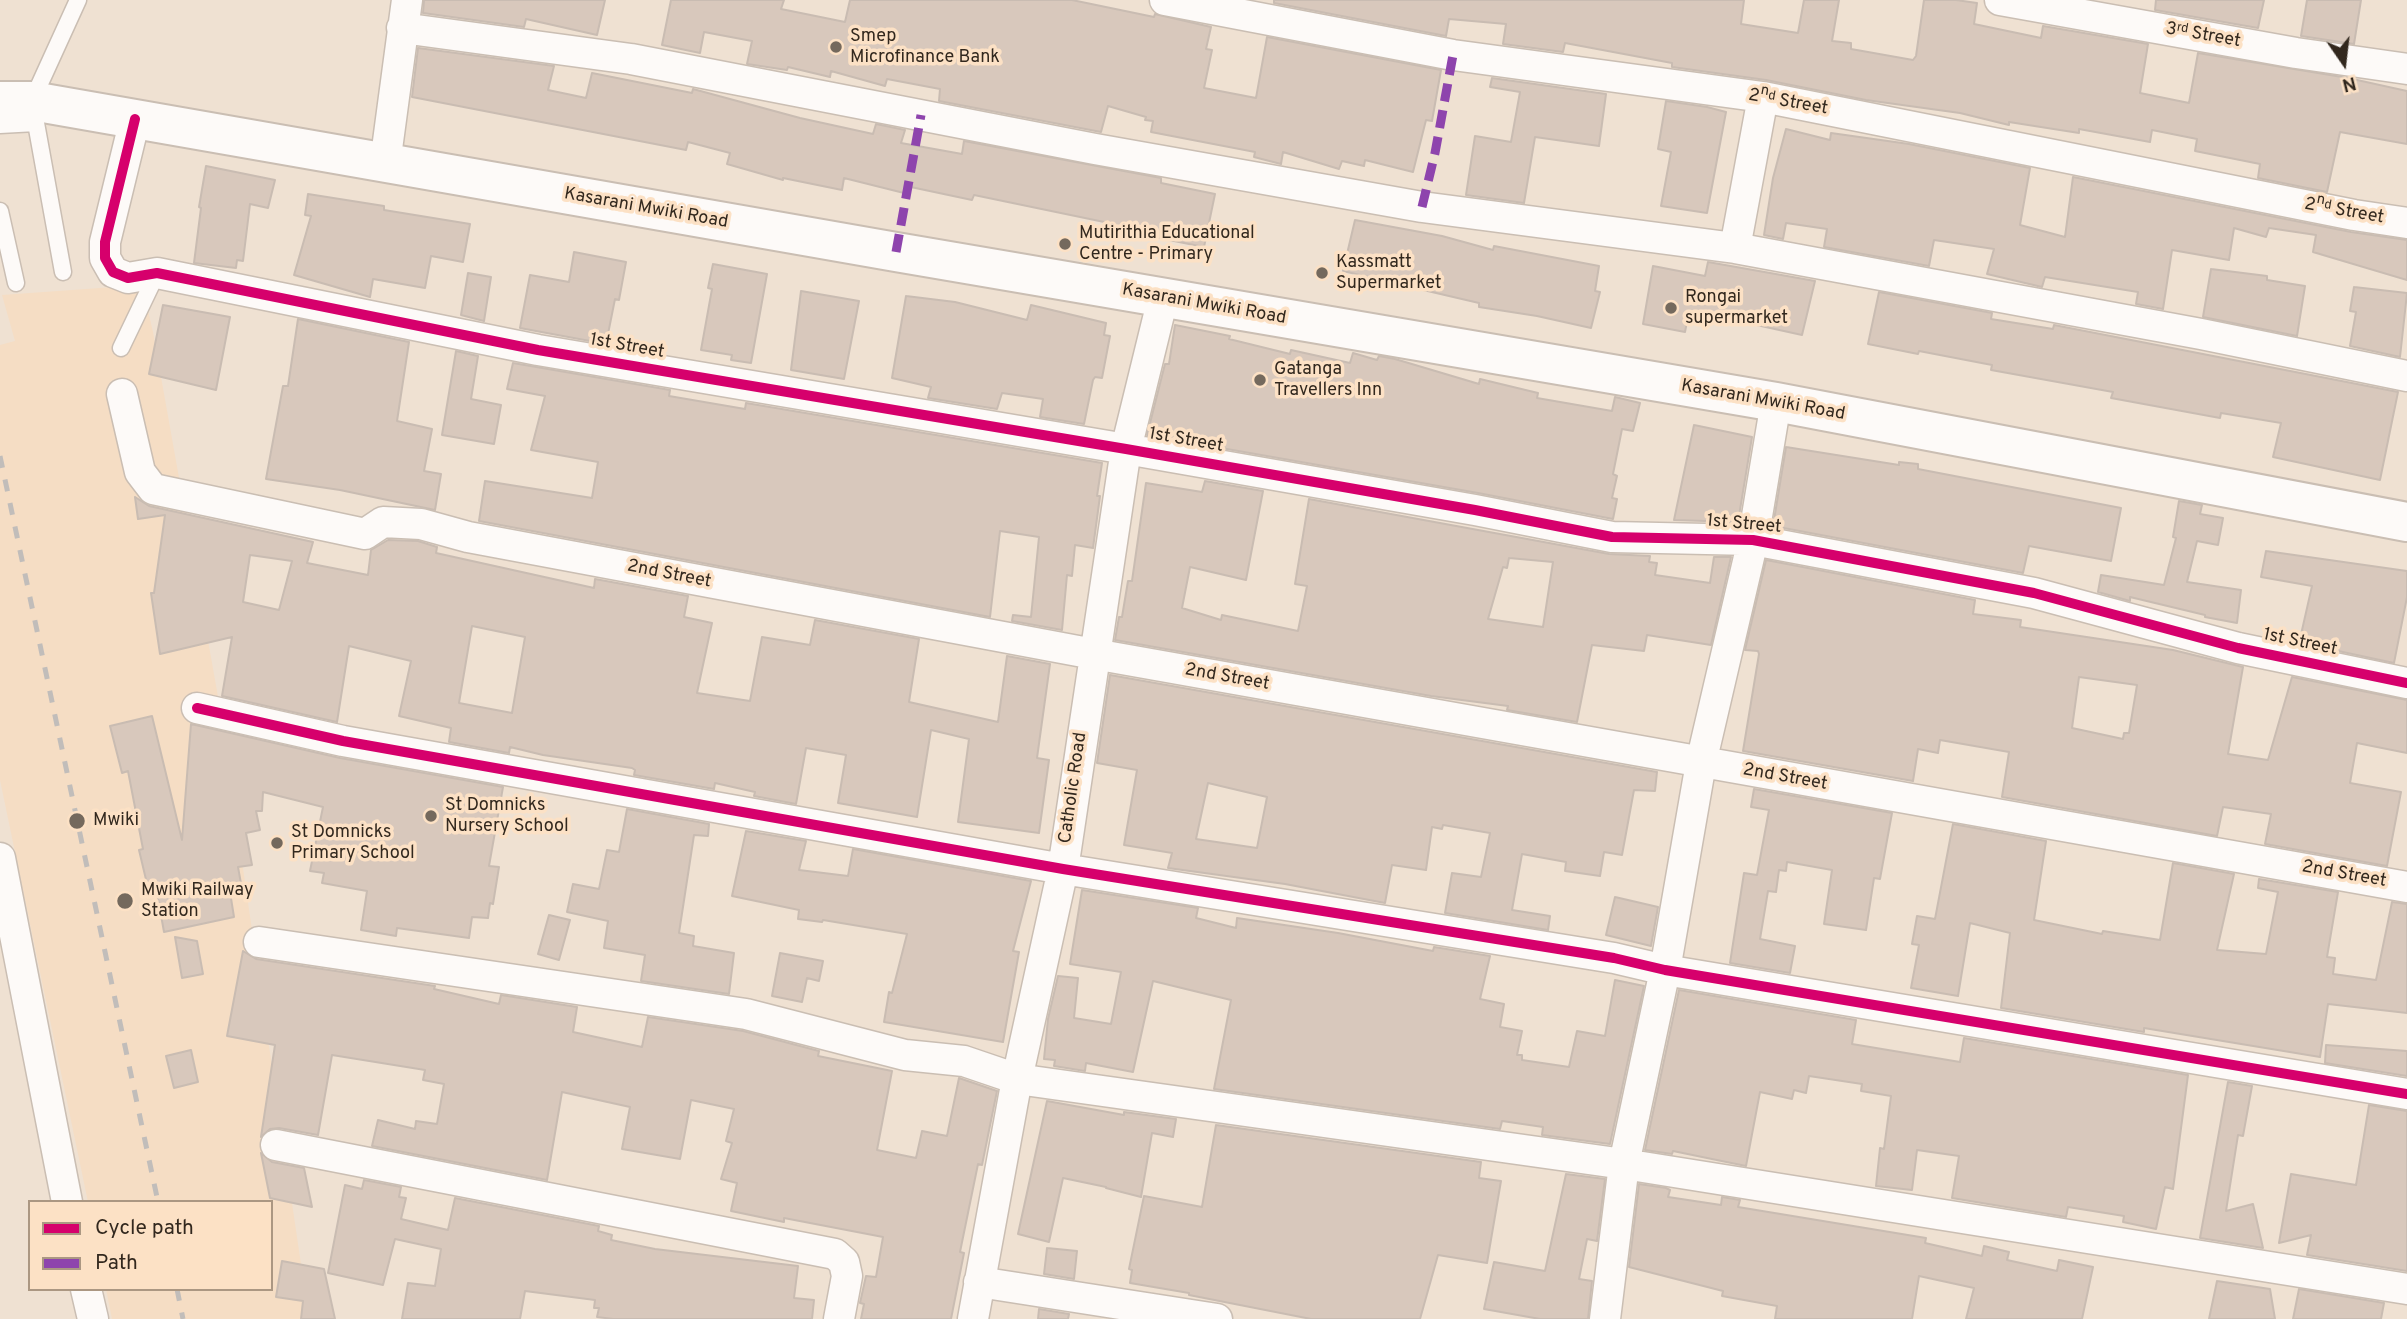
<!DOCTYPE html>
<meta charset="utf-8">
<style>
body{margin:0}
#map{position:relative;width:2407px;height:1319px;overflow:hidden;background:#efe1d2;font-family:Overpass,sans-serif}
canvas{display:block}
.legend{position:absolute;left:28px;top:1200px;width:245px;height:91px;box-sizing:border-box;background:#fce1c5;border:2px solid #ab9782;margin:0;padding:9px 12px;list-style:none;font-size:21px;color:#32281e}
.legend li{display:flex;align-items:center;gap:14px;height:35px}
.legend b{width:35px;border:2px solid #ab9782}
.north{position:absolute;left:2309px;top:28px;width:70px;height:70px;-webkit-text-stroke:5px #fce1c5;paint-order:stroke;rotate:166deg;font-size:19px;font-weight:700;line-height:28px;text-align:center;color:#32281e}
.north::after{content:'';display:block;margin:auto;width:24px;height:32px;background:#32281e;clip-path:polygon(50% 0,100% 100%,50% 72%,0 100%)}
</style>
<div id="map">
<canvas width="2407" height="1319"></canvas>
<ul class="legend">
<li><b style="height:9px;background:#d6006c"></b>Cycle path</li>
<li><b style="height:9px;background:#8e44ad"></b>Path</li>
</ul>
<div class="north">N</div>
</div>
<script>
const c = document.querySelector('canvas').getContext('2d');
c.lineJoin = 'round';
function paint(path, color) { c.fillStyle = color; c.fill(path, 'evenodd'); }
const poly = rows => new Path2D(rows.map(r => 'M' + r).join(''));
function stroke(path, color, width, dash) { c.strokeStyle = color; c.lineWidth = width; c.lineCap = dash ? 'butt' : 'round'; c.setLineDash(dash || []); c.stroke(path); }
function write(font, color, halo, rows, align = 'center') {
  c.font = font + ' Overpass,sans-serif'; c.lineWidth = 7; c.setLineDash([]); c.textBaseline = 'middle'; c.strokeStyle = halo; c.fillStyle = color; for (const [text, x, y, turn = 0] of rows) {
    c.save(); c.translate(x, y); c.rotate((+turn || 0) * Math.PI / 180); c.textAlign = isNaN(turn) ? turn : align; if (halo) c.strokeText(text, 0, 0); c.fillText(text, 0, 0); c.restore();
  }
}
paint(poly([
 [142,285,153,332,217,691,309,1319,112,1319,106,1289,271,1289,271,1202,88,1202,0,780,0,345,15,341,2,295]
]), '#f5ddc4');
const building = poly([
 [424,0,605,0,597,35,526,19,524,27,423,13,424,0],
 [671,0,784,0,781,9,845,22,850,0,1072,0,1154,17,1155,14,1211,27,1206,49,1212,50,1204,88,1256,98,1267,37,1441,70,1432,121,1426,120,1413,172,1365,160,1364,166,1342,161,1339,169,1283,152,1281,164,1254,157,1255,152,1151,132,1153,121,1145,120,1146,117,1108,106,1101,132,939,101,940,89,887,79,885,86,831,71,830,77,788,67,787,70,747,64,752,41,704,32,700,53,662,45,671,0],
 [1274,0,1744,0,1741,24,1798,33,1804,0,1839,0,1832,41,1851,43,1851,49,1913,60,1916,56,1924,0,1956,0,1977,3,1974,24,2041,38,2043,26,2148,44,2140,93,2189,103,2198,53,2348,78,2407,91,2407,144,2340,132,2327,192,2258,178,2260,164,2195,151,2197,139,2152,130,2150,142,2079,129,2079,133,2009,122,2009,125,1960,113,1866,100,1766,80,1672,67,1672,63,1565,43,1563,52,1503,44,1506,24,1449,19,1446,36,1274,3,1274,0],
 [2156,0,2264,0,2258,28,2155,10,2156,0],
 [2307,0,2361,0,2354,44,2301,36,2307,0],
 [418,48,554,66,548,90,586,98,592,73,692,93,693,89,800,118,873,134,876,124,905,130,901,143,962,154,964,141,1161,178,1161,183,1215,194,1204,247,1154,237,1155,233,1108,226,1109,223,974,195,972,200,906,186,904,193,844,178,842,190,783,178,783,180,727,164,730,153,688,142,686,150,412,97,418,48],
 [1492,78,1606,94,1599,146,1535,137,1524,203,1466,195,1475,136,1511,142,1520,92,1490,87,1492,78],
 [1666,101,1707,107,1726,112,1707,213,1661,206,1671,152,1658,149,1666,101],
 [1786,129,1830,140,1831,133,1909,144,2030,168,2020,225,2065,237,2073,177,2351,232,2407,240,2407,280,2313,252,2316,235,2269,228,2266,237,2234,228,2229,260,2172,250,2163,309,2136,304,2138,292,2045,277,2042,287,1987,274,1994,249,1934,240,1929,266,1824,247,1827,229,1786,223,1783,239,1764,235,1773,178,1786,129],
 [206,166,275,180,268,208,250,204,243,261,237,260,236,268,194,263,201,208,199,207,206,166],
 [308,194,384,206,384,210,470,224,463,262,431,256,425,288,373,279,370,297,294,275,311,216,305,215,308,194],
 [1355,220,1442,236,1493,250,1494,246,1599,266,1595,291,1600,292,1591,328,1537,316,1479,307,1479,303,1419,289,1420,284,1382,275,1381,280,1343,271,1355,220],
 [574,252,626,262,619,300,615,299,606,344,520,328,530,275,569,282,574,252],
 [1708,262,1815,281,1802,335,1752,324,1753,322,1689,311,1685,332,1643,324,1653,266,1705,276,1708,262],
 [713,264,767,274,751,363,731,360,732,355,701,350,712,289,708,288,713,264],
 [2211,269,2267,276,2267,280,2305,286,2297,336,2203,317,2211,269],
 [468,273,491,277,484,321,461,315,468,273],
 [2354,287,2407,293,2400,357,2350,346,2356,312,2350,311,2354,287],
 [801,291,859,301,844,379,791,370,801,291],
 [1879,292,1992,313,1991,319,2053,329,2054,325,2398,392,2380,480,2273,457,2281,423,2221,413,2220,418,2111,398,2113,392,1991,370,1992,365,1919,351,1918,354,1868,344,1879,292],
 [906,296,955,302,1027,320,1031,305,1106,323,1104,335,1110,336,1102,378,1095,377,1093,380,1084,424,1040,417,1043,399,1002,393,997,409,928,398,931,387,892,378,906,296],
 [163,305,230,317,216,390,149,374,163,305],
 [298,319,409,342,397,421,432,429,424,471,441,474,435,510,340,490,266,479,283,386,288,386,298,319],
 [1175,325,1230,336,1229,339,1290,354,1291,350,1350,363,1353,353,1377,360,1379,356,1395,359,1479,384,1480,379,1538,393,1537,398,1612,411,1615,397,1640,403,1633,431,1622,429,1613,474,1617,476,1612,498,1617,499,1613,519,1478,493,1147,435,1165,364,1169,364,1175,325],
 [456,351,478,356,471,399,501,405,494,444,442,435,456,351],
 [513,363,670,390,669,396,745,409,746,403,1102,463,1097,496,1100,496,1093,548,1075,545,1072,576,1067,575,1062,630,1012,621,1013,615,1031,617,1039,537,1000,531,990,617,479,521,485,481,592,498,598,462,531,450,545,396,507,389,513,363],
 [1694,425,1752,437,1738,522,1674,520,1694,425],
 [1786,447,1899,465,1899,462,1918,464,1918,469,2121,508,2111,561,2029,546,2023,573,1773,526,1786,447],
 [1205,481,1263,491,1246,580,1190,567,1182,608,1221,620,1222,615,1298,631,1307,586,1295,584,1309,499,1609,554,1650,556,1649,562,1657,563,1655,575,1710,583,1714,557,1731,557,1711,645,1647,635,1644,651,1592,645,1577,722,1507,710,1508,706,1431,696,1115,640,1119,617,1122,617,1128,581,1132,581,1146,483,1202,492,1205,481],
 [1509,558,1553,562,1543,627,1488,619,1503,567,1507,568,1509,558],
 [135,497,149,506,313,542,307,563,368,575,371,550,388,540,418,541,437,547,436,553,594,588,595,579,688,596,684,617,712,623,697,693,750,701,762,637,810,645,815,620,919,639,909,702,998,722,1007,656,1050,664,1037,758,1049,760,1039,833,958,822,969,739,931,730,917,817,838,803,846,755,806,748,796,804,754,796,755,792,715,783,714,789,634,775,635,770,632,768,543,755,510,747,509,753,449,742,451,728,399,716,411,661,349,646,337,722,222,696,232,637,160,654,151,593,154,593,165,515,138,519,135,497],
 [250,555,292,561,279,610,243,602,250,555],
 [472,626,525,637,512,713,459,703,472,626],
 [2179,501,2202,505,2200,514,2223,518,2218,545,2197,541,2187,582,2241,590,2237,623,2205,617,2205,615,2130,597,2130,601,2098,592,2101,575,2164,585,2176,538,2173,537,2179,501],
 [2266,551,2407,571,2407,597,2394,663,2301,643,2302,640,2300,639,2312,586,2261,577,2266,551],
 [1766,560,1975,600,1973,614,2021,620,2020,627,2173,650,2243,667,2228,754,2268,760,2292,677,2407,700,2407,753,2357,743,2350,783,2401,792,2387,866,2265,844,2271,814,2223,807,2217,836,2002,797,2009,752,1940,740,1938,753,1918,749,1913,781,1743,751,1759,654,1758,651,1745,650,1766,560],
 [2079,677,2137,685,2129,733,2124,733,2123,739,2072,728,2079,677],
 [1110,675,1657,772,1655,791,1634,790,1622,855,1604,852,1600,876,1565,871,1566,862,1522,854,1512,910,1550,916,1548,930,1445,913,1452,873,1481,877,1490,833,1443,825,1442,829,1432,827,1426,870,1392,865,1385,903,1285,884,1168,868,1172,853,1124,845,1137,770,1097,763,1110,675],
 [1208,783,1267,797,1257,848,1196,839,1208,783],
 [152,716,182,840,191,724,340,758,503,787,489,866,499,867,493,904,490,903,488,918,472,917,469,938,397,928,396,936,361,930,367,891,322,883,324,873,310,871,323,807,263,792,262,811,256,811,260,830,246,833,252,865,238,867,242,889,230,892,234,917,164,932,156,887,148,888,139,850,143,849,128,771,122,773,110,726,152,716],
 [1754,789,1892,813,1880,879,1874,878,1866,930,1824,924,1832,870,1787,862,1786,871,1779,870,1776,892,1768,891,1760,939,1795,946,1790,973,1730,963,1744,873,1757,875,1769,810,1751,807,1754,789],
 [627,809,709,824,708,836,694,835,679,933,694,936,693,946,734,953,729,994,641,981,645,955,604,948,608,921,567,912,573,884,599,889,607,850,619,852,627,809],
 [1953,824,2046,841,2034,920,2102,934,2103,931,2160,940,2173,863,2234,874,2217,950,2266,954,2278,892,2258,888,2259,879,2338,892,2327,957,2335,958,2333,974,2376,980,2392,902,2407,904,2407,1013,2328,1004,2320,1057,2144,1028,2144,1032,2001,1008,2010,933,1970,923,1958,996,1911,988,1919,945,1912,944,1917,916,1935,919,1953,824],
 [746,831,806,841,799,870,848,876,853,849,1031,881,1013,951,1019,952,1003,1042,884,1022,889,992,892,993,907,934,823,920,822,922,798,919,799,910,732,896,746,831],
 [1082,890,1198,908,1196,918,1236,928,1237,918,1338,933,1433,951,1434,947,1490,956,1480,999,1504,1004,1500,1027,1522,1031,1517,1055,1522,1055,1522,1060,1569,1067,1577,1031,1605,1036,1615,980,1644,986,1610,1144,1542,1135,1543,1127,1502,1121,1500,1129,1214,1089,1231,1000,1153,981,1133,1072,1086,1063,1085,1071,1054,1066,1055,1060,1044,1059,1048,1019,1058,976,1078,978,1074,1018,1111,1024,1121,972,1070,964,1082,890],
 [1615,897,1658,907,1651,946,1606,935,1615,897],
 [549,915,570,920,559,960,538,954,549,915],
 [175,937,197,941,203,974,182,978,175,937],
 [243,951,256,959,435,986,434,989,499,1004,501,995,577,1007,573,1032,642,1047,648,1017,743,1031,819,1051,818,1056,892,1071,877,1150,916,1158,922,1131,947,1136,959,1078,997,1091,982,1165,978,1164,960,1252,964,1253,951,1319,861,1319,864,1304,860,1303,866,1276,876,1277,883,1237,784,1218,784,1222,731,1211,737,1183,721,1179,732,1143,726,1141,734,1109,691,1100,680,1159,622,1149,630,1107,562,1092,547,1180,372,1146,378,1120,415,1129,416,1121,437,1124,444,1084,423,1080,425,1070,332,1055,318,1135,279,1128,270,1129,261,1137,275,1045,227,1036,243,951],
 [780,953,823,961,819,981,807,978,802,1002,772,996,780,953],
 [1679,990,1856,1020,1852,1044,1960,1062,1964,1038,2188,1075,2173,1189,2165,1187,2156,1229,2123,1222,2124,1216,2068,1207,2066,1217,1952,1198,1959,1156,1917,1150,1912,1190,1876,1186,1880,1148,1884,1149,1891,1096,1861,1091,1862,1084,1809,1076,1806,1093,1794,1090,1792,1099,1760,1092,1746,1166,1673,1151,1672,1154,1645,1150,1679,990],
 [2326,1045,2407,1051,2407,1076,2325,1063,2326,1045],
 [191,1050,198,1082,174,1088,166,1056,191,1050],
 [2228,1082,2252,1086,2243,1136,2238,1135,2226,1211,2253,1204,2263,1248,2200,1238,2228,1082],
 [1047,1101,1124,1115,1124,1112,1176,1119,1173,1137,1152,1133,1141,1197,1106,1188,1106,1187,1063,1178,1049,1242,1018,1234,1047,1101],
 [2369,1105,2407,1111,2407,1271,2307,1255,2311,1235,2279,1243,2291,1174,2356,1185,2369,1105],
 [1216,1125,1481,1162,1479,1178,1501,1181,1487,1263,1438,1255,1420,1319,1311,1319,1189,1295,1189,1293,1130,1283,1132,1270,1129,1269,1144,1196,1202,1207,1216,1125],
 [261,1153,272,1162,304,1168,312,1207,270,1198,261,1153],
 [1566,1174,1605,1179,1597,1241,1587,1239,1579,1279,1592,1281,1588,1319,1540,1319,1484,1309,1494,1262,1545,1271,1566,1174],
 [364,1180,401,1187,399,1197,406,1198,401,1219,448,1230,455,1198,599,1226,598,1231,612,1235,611,1240,655,1249,798,1266,794,1298,814,1300,812,1319,613,1319,597,1317,599,1308,594,1308,595,1300,525,1291,520,1319,402,1319,408,1283,435,1286,441,1249,395,1239,383,1285,328,1273,345,1185,362,1189,364,1180],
 [1639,1184,1666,1188,1670,1190,1668,1197,1721,1205,1722,1197,1740,1200,1738,1207,1926,1238,1925,1243,1982,1256,1984,1246,2009,1252,2007,1260,2057,1271,2059,1260,2093,1267,2082,1319,1966,1319,1974,1288,1919,1276,1912,1319,1775,1319,1777,1306,1722,1296,1723,1291,1629,1267,1639,1184],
 [1047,1248,1077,1251,1074,1279,1044,1274,1047,1248],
 [282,1261,324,1269,335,1319,301,1319,303,1301,276,1297,282,1261],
 [2217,1281,2270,1289,2275,1319,2209,1319,2217,1281],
 [2299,1289,2384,1303,2381,1319,2293,1319,2299,1289],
 [1039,1309,1069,1314,1068,1319,1038,1319,1039,1309]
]);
paint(building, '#d8c8bc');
stroke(building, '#c9bcb2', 2);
const lane = poly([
 [0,125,36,123],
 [0,211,16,283],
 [63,272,32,101,78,0],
 [121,348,157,273]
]);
const street = poly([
 [1165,0,1453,55,1763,97,2354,215,2407,223],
 [2000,0,2296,53,2407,69],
 [402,28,631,59,1095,149,1422,207,1735,248,2201,334,2407,376],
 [135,119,105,242,105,258,113,272,128,278,157,273,538,350,1126,449,1475,510,1612,537,1753,540,2034,593,2238,648,2407,683],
 [385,164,407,0],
 [1735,248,1763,97],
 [122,394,140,472,153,489,365,534,383,522,421,524,468,537,1094,654,2407,887],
 [197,708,343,741,1063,869,1614,958,1665,970,2407,1094],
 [0,858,67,1202],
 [259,942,746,1014,905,1055,964,1061,1017,1079,1624,1164,2407,1289],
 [276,1145,835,1254,844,1262,847,1276,839,1319],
 [979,1282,1217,1319],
 [86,1289,93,1319],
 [973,1319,1017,1079,1063,869,1126,449,1163,298],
 [1605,1319,1624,1164,1665,970,1701,763,1753,540,1776,402]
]);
const secondary = poly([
 [0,101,32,101,896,252,1776,402,2407,522]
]);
stroke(lane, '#cabeb3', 19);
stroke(street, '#cabeb3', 33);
stroke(secondary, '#cabeb3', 42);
stroke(lane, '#fdfaf8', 16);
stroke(street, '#fdfaf8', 30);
stroke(secondary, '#fdfaf8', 38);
stroke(poly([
 [0,456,158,1202],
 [177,1289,183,1319]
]), '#c1bdba', 5, [12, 12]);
stroke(poly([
 [1422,207,1435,153,1453,55],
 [896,252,921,115]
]), '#8e44ad', 9, [18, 9]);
stroke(poly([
 [135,119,105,242,105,258,113,272,128,278,157,273,538,350,1126,449,1475,510,1612,537,1753,540,2034,593,2238,648,2407,683],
 [197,708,343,741,1063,869,1614,958,1665,970,2407,1094]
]), '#d6006c', 10);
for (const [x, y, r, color] of [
 [836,47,7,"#74695d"],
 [1065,244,7,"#74695d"],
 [1322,273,7,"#74695d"],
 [1671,308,7,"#74695d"],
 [1260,380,7,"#74695d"],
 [431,816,7,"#74695d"],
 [77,821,9,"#74695d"],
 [277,843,7,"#74695d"],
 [125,901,9,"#74695d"]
]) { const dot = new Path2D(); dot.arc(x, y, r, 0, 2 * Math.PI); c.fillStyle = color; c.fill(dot); stroke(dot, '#fce1c5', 2.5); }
write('18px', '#32281e', '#fce1c5', [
 ["3ʳᵈ Street",2203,36,10],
 ["2ⁿᵈ Street",1788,103,10],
 ["Kasarani Mwiki Road",646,209,10],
 ["2ⁿᵈ Street",2344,212,10],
 ["Kasarani Mwiki Road",1204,305,10],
 ["1st Street",627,347,10],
 ["Kasarani Mwiki Road",1763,401,10],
 ["1st Street",1186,441,10],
 ["1st Street",1744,525,5],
 ["2nd Street",669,575,11],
 ["1st Street",2300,643,12],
 ["2nd Street",1227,678,10],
 ["2nd Street",1785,778,10],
 ["Catholic Road",1074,788,-82],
 ["2nd Street",2344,875,10]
]);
write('18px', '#32281e', '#fce1c5', [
 ["Smep",850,37],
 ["Microfinance Bank",850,58],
 ["Mutirithia Educational",1079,234],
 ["Centre - Primary",1079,255],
 ["Kassmatt",1336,263],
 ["Supermarket",1336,284],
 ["Rongai",1685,298],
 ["supermarket",1685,319],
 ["Gatanga",1274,370],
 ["Travellers Inn",1274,391],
 ["St Domnicks",445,806],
 ["Nursery School",445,827],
 ["Mwiki",93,821],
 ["St Domnicks",291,833],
 ["Primary School",291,854],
 ["Mwiki Railway",141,891],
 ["Station",141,912]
], 'left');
</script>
